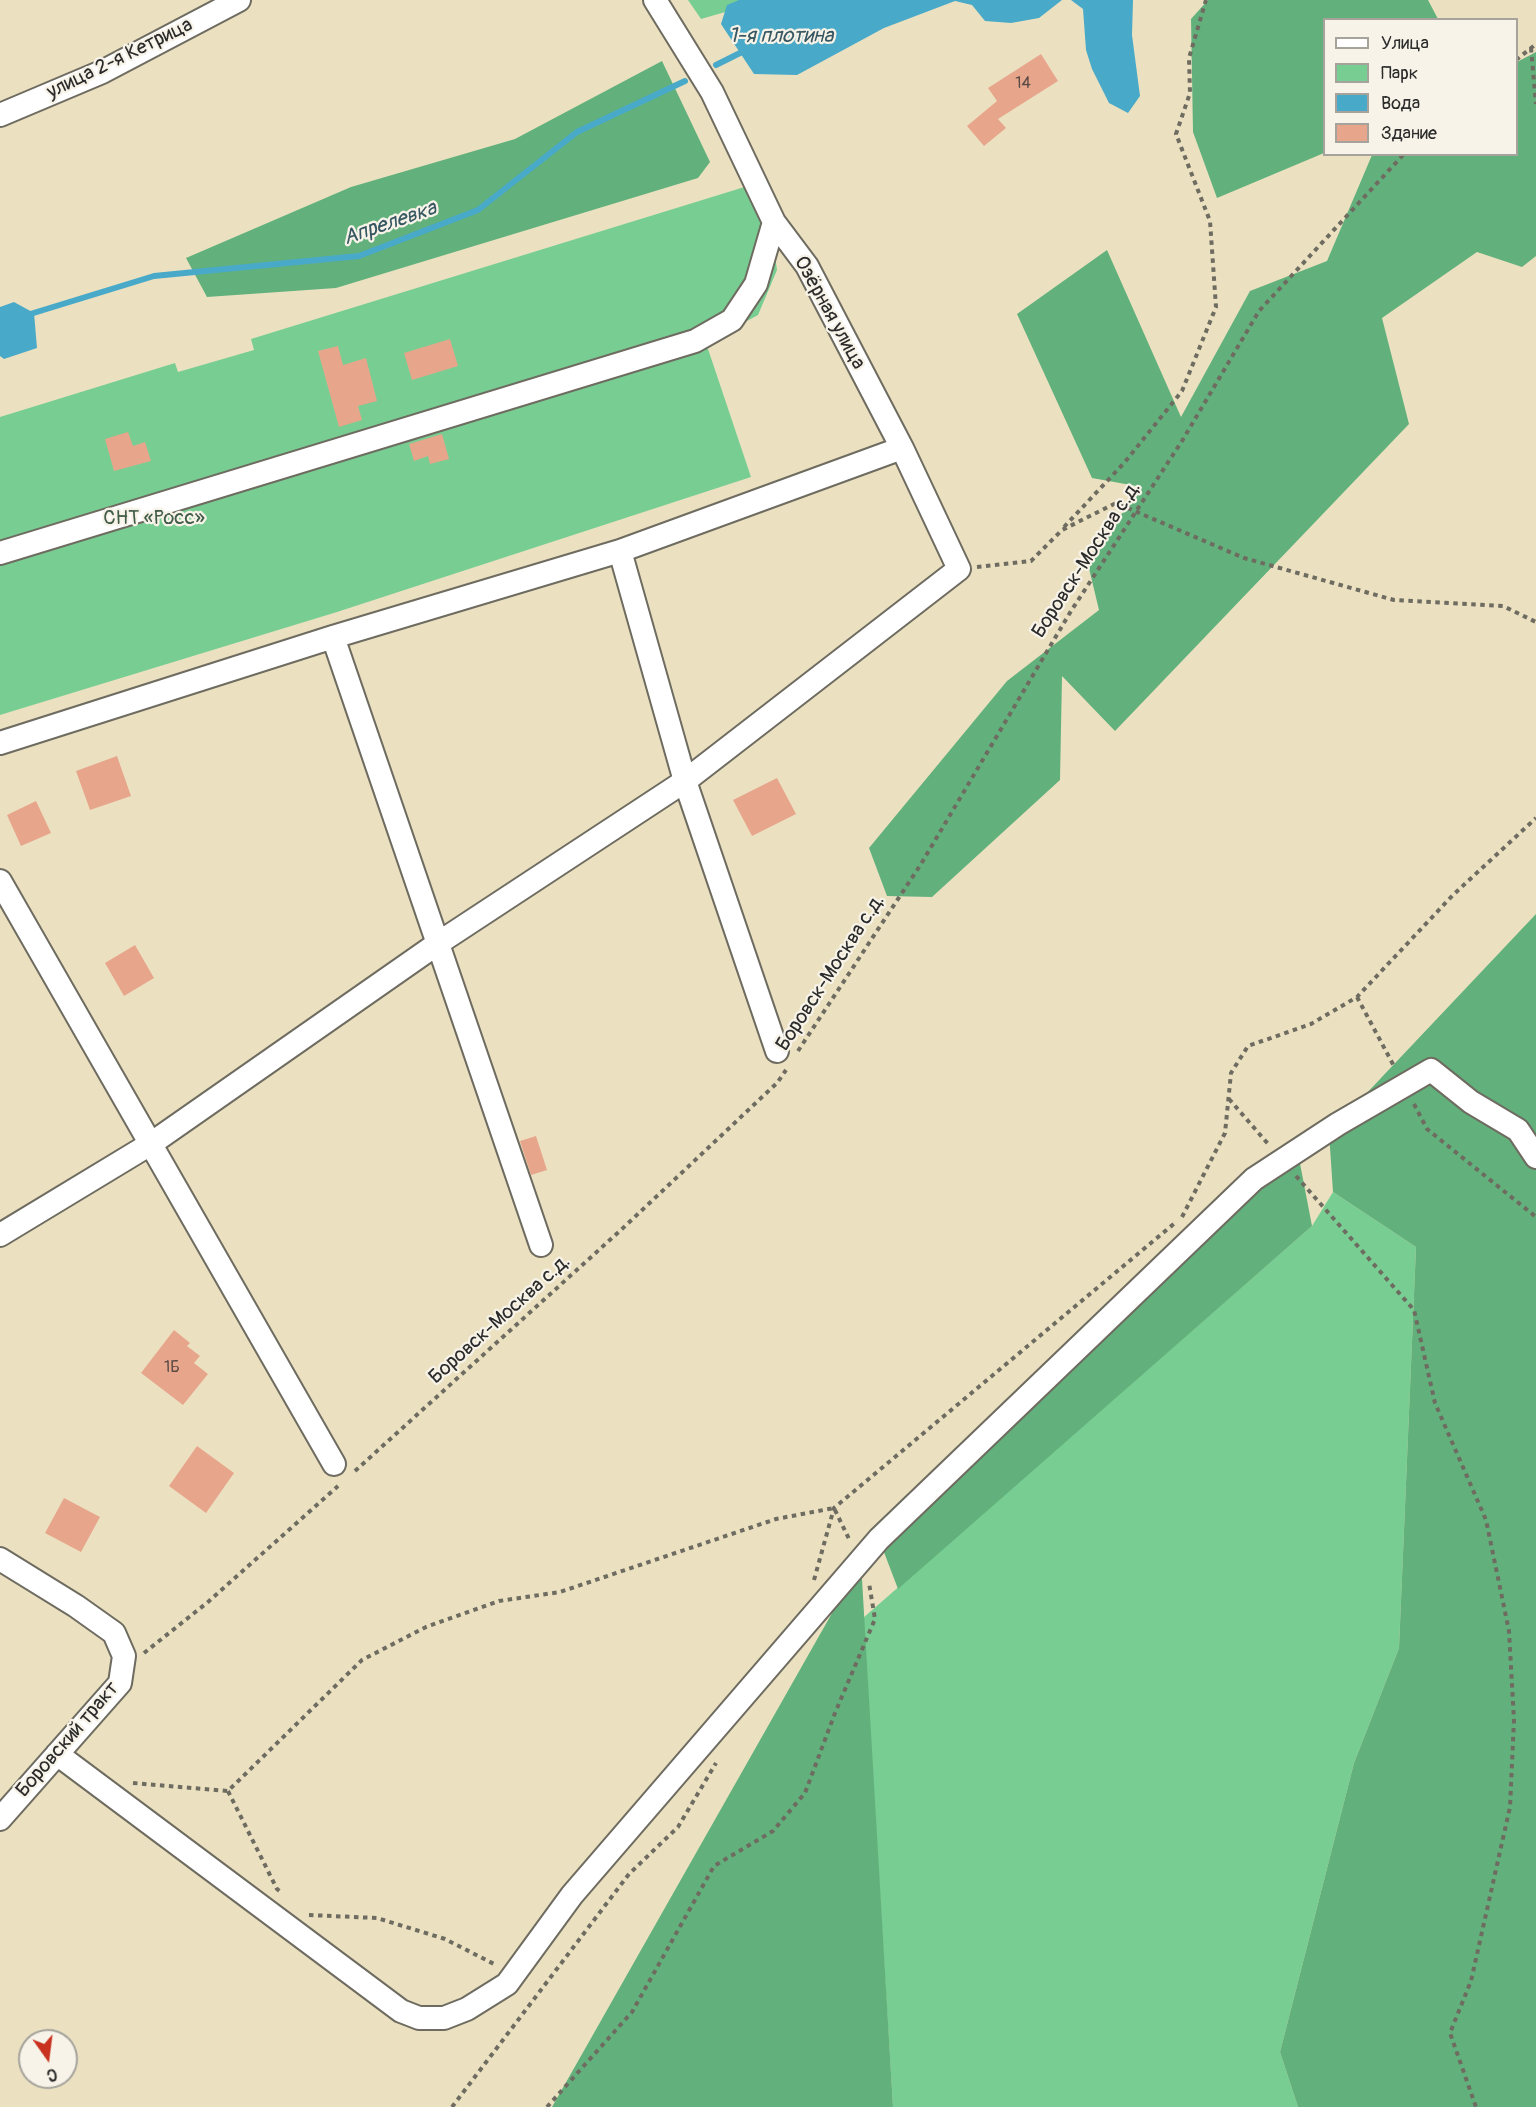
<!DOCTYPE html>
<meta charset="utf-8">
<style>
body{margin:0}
#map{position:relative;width:1536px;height:2107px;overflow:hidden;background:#ebe1c1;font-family:Pangolin,sans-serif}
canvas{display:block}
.legend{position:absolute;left:1323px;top:18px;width:195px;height:138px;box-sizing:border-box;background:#f7f3e8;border:2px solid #a5a39c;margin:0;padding:8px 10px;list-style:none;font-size:18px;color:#2b2b2b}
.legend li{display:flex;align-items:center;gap:12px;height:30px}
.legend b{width:30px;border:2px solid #a5a39c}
.north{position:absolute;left:18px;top:2029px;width:60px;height:60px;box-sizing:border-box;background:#f7f3e8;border:2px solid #a5a39c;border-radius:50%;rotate:166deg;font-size:16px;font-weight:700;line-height:24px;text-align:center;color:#2b2b2b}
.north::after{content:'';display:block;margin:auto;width:21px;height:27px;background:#c8321e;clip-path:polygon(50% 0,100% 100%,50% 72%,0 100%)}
</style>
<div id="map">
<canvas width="1536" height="2107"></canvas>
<ul class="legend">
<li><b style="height:8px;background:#fff"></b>Улица</li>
<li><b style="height:16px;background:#78ce92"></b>Парк</li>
<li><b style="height:16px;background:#49a9c8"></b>Вода</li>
<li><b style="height:16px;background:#e7a68c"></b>Здание</li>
</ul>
<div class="north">С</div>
</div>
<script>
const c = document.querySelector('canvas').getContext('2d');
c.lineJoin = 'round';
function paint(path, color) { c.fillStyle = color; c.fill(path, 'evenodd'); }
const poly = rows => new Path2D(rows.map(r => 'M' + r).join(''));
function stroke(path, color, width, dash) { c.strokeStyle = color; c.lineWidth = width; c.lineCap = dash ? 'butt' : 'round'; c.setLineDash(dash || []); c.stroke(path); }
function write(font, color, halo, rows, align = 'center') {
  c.font = font + ' Pangolin,sans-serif'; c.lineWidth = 4.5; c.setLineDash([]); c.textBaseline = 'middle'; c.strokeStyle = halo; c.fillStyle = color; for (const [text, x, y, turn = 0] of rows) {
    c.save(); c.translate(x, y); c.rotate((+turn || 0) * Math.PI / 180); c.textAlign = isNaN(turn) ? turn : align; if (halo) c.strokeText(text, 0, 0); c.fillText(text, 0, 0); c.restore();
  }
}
paint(poly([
 [688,0,767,0,701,19],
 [764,181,777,270,758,315,706,343,751,477,337,612,0,715,0,417,175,363,178,372,254,350,251,339],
 [1333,1192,1416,1247,1399,1648,1354,1763,1280,2052,1298,2107,893,2107,863,1618,1312,1226]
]), '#78ce92');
paint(poly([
 [1208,0,1428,0,1438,19,1324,20,1324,153,1217,198,1193,132,1191,19],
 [1536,52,1536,256,1522,267,1477,252,1382,318,1409,424,1115,731,1062,676,1060,780,932,897,887,896,869,848,1007,681,1099,610,1087,560,1142,487,1092,478,1017,314,1107,250,1181,417,1250,291,1327,261,1372,155,1516,154,1517,62],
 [662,61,710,162,698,178,336,288,207,297,186,258,351,187,515,139],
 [1536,914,1536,2107,1298,2107,1280,2052,1354,1763,1399,1648,1416,1247,1333,1192,1329,1133],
 [1298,1153,1312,1226,898,1589,879,1539],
 [861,1562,893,2107,552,2107]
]), '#62b17c');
paint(poly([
 [739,0,1062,0,1039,18,1011,23,985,21,972,5,955,1,884,28,797,75,754,74,721,24,727,5],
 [1071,0,1133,0,1132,35,1140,96,1128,113,1109,103,1092,69,1086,50,1083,9],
 [14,302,34,313,37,348,4,359,0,356,0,307]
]), '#49a9c8');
stroke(poly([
 [716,65,740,53],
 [27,315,154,276,359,256,478,210,577,132,685,81]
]), '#49a9c8', 6);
paint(poly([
 [1041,54,1058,81,998,119,1006,128,984,146,967,126,997,101,988,88],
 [450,339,458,366,412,380,404,353],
 [338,346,343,365,366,358,377,401,358,406,362,420,339,427,318,351],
 [128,432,133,446,145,442,151,461,114,471,105,439],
 [442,434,449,459,430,464,428,456,414,461,409,444],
 [117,756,131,796,90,810,76,771],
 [777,778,796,814,752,836,733,800],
 [36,801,51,833,21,846,7,815],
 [135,945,154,978,124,996,105,963],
 [536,1136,547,1170,531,1175,520,1141],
 [174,1330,190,1343,187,1346,200,1356,194,1363,208,1374,183,1405,141,1373],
 [197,1446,234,1473,206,1513,169,1486],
 [64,1498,100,1517,81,1552,45,1533]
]), '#e7a68c');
const minor = poly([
 [0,115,102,72,239,0],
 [620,551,685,781,777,1051],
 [0,553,695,341,732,320,756,284,774,222],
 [333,637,541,1245],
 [0,743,333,637,620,551,902,448],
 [0,881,334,1464],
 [0,1235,152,1143,437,944,685,781,959,569,902,448,807,266,774,222,712,92,655,0],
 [0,1559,76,1606,114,1633,124,1656,120,1683,0,1819],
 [57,1754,401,2011,419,2018,444,2018,467,2009,507,1984,572,1895,879,1539,1254,1179,1338,1124,1431,1070,1471,1102,1518,1130,1536,1157]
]);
stroke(minor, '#6e6b60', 26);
stroke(poly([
 [1531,48,1536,104],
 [1516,60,1536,44],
 [1064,527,1125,462,1182,391,1216,307,1210,221,1176,134,1190,93,1189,58,1206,0],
 [977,567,1031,561,1062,530,1116,503,1244,558,1394,600,1503,606,1536,622],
 [1357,997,1395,1068],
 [798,1051,921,864,1071,611,1182,441,1259,311,1404,154],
 [1229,1099,1269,1145],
 [1414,1104,1427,1129,1536,1217],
 [1296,1176,1414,1310,1435,1403,1486,1520,1509,1631,1514,1720,1510,1807,1471,1981,1450,2033,1476,2107],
 [1182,1217,1225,1133,1231,1073,1248,1046,1311,1024,1357,997,1453,895,1536,818],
 [355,1471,622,1229,777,1083,786,1070],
 [814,1580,834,1508,1176,1222],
 [144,1653,208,1602,338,1486],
 [133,1783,228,1791,362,1660,426,1627,499,1601,560,1592,776,1519,834,1508,850,1541],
 [228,1791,277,1889,282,1893],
 [309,1915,377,1918,445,1939,496,1965],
 [452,2107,629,1874,678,1827,716,1763],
 [547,2107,632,2012,714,1866,773,1831,805,1793,835,1713,875,1619,869,1583]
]), '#6e6b60', 4, [4.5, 4.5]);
stroke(minor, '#fff', 22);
write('16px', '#5a4a43', null, [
 ["14",1023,84],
 ["1Б",172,1368]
]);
write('20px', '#2b2b2b', '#f7f3e8', [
 ["улица 2-я Кетрица",120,59,-26],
 ["Озёрная улица",829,313,61],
 ["Боровск-Москва с.д.",1087,560,-57],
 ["Боровск-Москва с.д.",831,973,-57],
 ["Боровск-Москва с.д.",500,1320,-42],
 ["Боровский тракт",68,1740,-49]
]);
write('20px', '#425c4a', '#f7f3e8', [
 ["СНТ «Росс»",154,519]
]);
write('italic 21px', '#365762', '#f7f3e8', [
 ["1-я плотина",781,37],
 ["Апрелевка",390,224,-19]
]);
</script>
